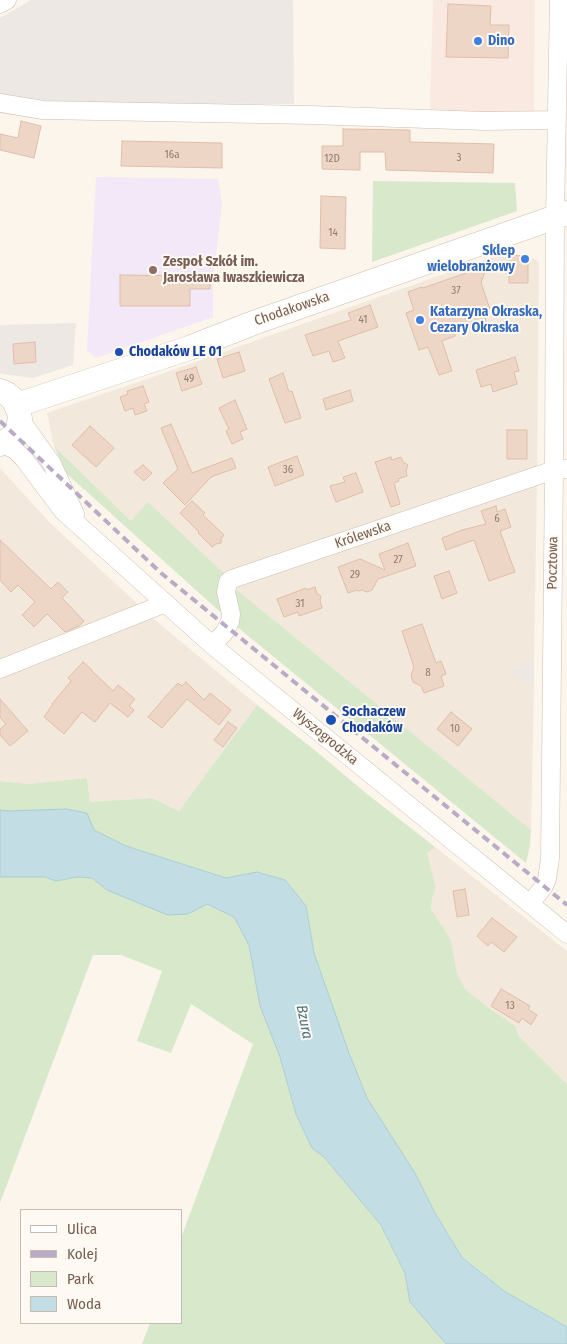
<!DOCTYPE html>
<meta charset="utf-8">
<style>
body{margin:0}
#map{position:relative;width:567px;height:1344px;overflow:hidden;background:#fbf5ec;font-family:"Fira Sans Condensed",sans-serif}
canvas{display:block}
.legend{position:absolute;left:20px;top:1209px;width:162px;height:115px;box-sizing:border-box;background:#fef9f3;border:1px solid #c7bbb2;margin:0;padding:6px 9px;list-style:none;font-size:15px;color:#755e51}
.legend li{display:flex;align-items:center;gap:10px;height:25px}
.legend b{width:25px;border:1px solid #c7bbb2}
</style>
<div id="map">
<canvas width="567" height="1344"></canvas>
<ul class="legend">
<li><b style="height:6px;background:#fff"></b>Ulica</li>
<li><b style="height:6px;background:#b9aac5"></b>Kolej</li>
<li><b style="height:14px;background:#d7e8cb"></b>Park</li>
<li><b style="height:14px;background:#c2dee4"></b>Woda</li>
</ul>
</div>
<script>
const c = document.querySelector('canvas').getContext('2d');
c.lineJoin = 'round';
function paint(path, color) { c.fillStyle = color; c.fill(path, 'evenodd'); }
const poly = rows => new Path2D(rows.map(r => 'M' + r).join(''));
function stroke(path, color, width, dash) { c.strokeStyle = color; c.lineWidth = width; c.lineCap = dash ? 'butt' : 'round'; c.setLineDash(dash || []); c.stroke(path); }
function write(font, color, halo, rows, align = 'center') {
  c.font = font + ' "Fira Sans Condensed",sans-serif'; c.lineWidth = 4; c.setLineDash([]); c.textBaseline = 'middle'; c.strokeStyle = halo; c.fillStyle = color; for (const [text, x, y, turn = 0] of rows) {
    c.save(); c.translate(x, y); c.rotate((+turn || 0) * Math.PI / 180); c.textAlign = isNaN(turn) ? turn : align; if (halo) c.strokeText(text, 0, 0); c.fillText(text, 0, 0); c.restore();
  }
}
paint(poly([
 [509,251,509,255,524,256,529,260,534,258,539,263,537,472,228,577,148,502,131,521,54,446,47,413,150,378],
 [0,468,51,524,141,607,0,664],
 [537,480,534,659,510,671,526,683,534,683,531,830,232,586],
 [149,615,257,705,179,811,152,798,90,802,87,778,28,784,0,781,0,675],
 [435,847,567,951,567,1084,519,1036,515,1026,486,1006,465,989,457,973,451,940,431,909,432,899,436,888,427,853]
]), '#f2e8db');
paint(poly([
 [433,0,535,0,534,115,430,110]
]), '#fae9e1');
paint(poly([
 [31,0,293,0,294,104,31,103,0,97,0,18],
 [76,323,73,365,33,378,3,374,0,373,0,325],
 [534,659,534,683,526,683,518,680,510,671]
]), '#ede8e4');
paint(poly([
 [96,177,218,179,222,204,213,278,213,317,96,358,87,350]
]), '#f2e8f8');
paint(poly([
 [373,181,515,183,517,211,372,262],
 [54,446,131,521,148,502,228,577,228,619,66,473],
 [232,586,531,830,530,845,526,863,236,626],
 [257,705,317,752,367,794,435,847,427,853,436,888,432,899,431,909,451,940,457,973,465,989,486,1006,515,1026,519,1036,567,1084,567,1327,504,1291,462,1256,436,1215,415,1173,367,1098,349,1053,314,953,306,906,285,880,257,872,226,878,126,846,94,830,0,810,0,781,28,784,87,778,90,802,152,798,179,811],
 [0,877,45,877,56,881,77,877,92,878,107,890,188,914,207,904,234,917,249,945,260,1006,280,1057,296,1114,312,1148,324,1157,381,1225,405,1273,411,1302,446,1344,142,1344,150,1323,181,1323,181,1238,253,1044,191,1004,171,1053,137,1041,162,971,121,955,93,955,0,1203]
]), '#d7e8cb');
const water = poly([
 [66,809,87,813,94,830,126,846,226,878,257,872,285,880,306,906,314,953,349,1053,367,1098,415,1173,436,1215,462,1257,504,1291,567,1327,567,1344,446,1344,410,1302,405,1273,381,1225,324,1157,312,1148,296,1114,280,1057,260,1006,249,945,234,917,207,904,188,914,168,915,107,890,92,878,77,877,56,881,45,877,0,877,0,810,9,811,66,809]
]);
paint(water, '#c2dee4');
stroke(water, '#a9cdd4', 1);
const building = poly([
 [448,4,491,6,490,25,509,25,508,58,446,57,448,4],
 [21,121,41,126,34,158,0,150,0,134,18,138,21,121],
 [343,129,410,130,410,142,494,144,493,173,386,170,385,152,360,152,360,170,322,169,322,146,343,146,343,129],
 [122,141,222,143,222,168,121,166,122,141],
 [321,196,346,197,345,249,320,248,321,196],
 [509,255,524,256,528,260,528,283,509,283,509,255],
 [488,263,481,283,490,309,483,311,486,321,454,332,455,336,442,341,452,371,439,375,428,347,419,350,406,313,414,310,408,292,422,287,423,288,469,272,469,270,488,263],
 [120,275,210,276,210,289,190,289,190,306,120,306,120,275],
 [370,305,378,327,338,341,345,358,333,362,329,351,313,356,305,335,351,320,348,313,370,305],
 [35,342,36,362,14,364,13,344,35,342],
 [239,352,245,371,223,378,217,359,239,352],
 [515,357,519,371,514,372,517,384,493,392,491,384,481,387,476,370,515,357],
 [196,367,202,384,182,391,176,373,196,367],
 [283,373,289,392,292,391,301,418,285,423,269,379,283,373],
 [143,386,149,402,144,404,147,411,135,415,133,408,125,411,120,397,128,394,127,391,143,386],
 [350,390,353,401,326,410,323,399,350,390],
 [235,400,247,429,240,432,243,439,232,444,226,431,229,429,219,408,235,400],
 [171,424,192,473,232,458,236,468,211,477,185,505,163,483,178,469,161,428,171,424],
 [90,426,114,448,96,467,72,445,90,426],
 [507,430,527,430,527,459,507,459,507,430],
 [297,456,304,475,275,486,268,467,297,456],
 [391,457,392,460,401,457,403,462,408,465,406,471,407,476,398,479,399,481,394,483,400,504,391,507,375,462,391,457],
 [143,465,152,473,144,481,134,472,143,465],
 [356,473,363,492,336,502,330,486,345,482,343,477,356,473],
 [192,501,205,513,203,515,224,535,221,539,221,543,216,544,212,547,198,533,199,532,180,513,192,501],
 [496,506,497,512,505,509,511,527,500,531,515,572,489,581,474,540,446,550,442,538,462,530,486,524,481,511,496,506],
 [0,540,51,589,58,582,68,592,62,598,84,621,79,626,65,632,47,614,34,627,22,615,35,602,18,585,11,592,0,580,0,540],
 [408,543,416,566,378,579,372,590,367,592,362,590,359,591,357,590,348,593,338,567,360,559,385,570,379,554,408,543],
 [449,571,457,593,442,599,434,576,449,571],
 [315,587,317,594,321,596,320,600,322,608,299,616,298,612,284,617,277,599,306,588,307,590,315,587],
 [422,624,436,663,441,661,446,674,441,676,444,686,424,693,421,686,413,682,411,675,414,667,402,631,422,624],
 [83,662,92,670,91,670,113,691,118,685,135,699,129,706,134,710,128,717,110,703,95,722,82,712,64,734,44,717,53,704,52,704,71,681,68,678,83,662],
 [186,682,204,700,210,693,231,710,219,725,187,699,162,728,148,717,166,696,178,683,182,686,186,682],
 [0,699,28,731,10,746,0,735,0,729,6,724,0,717,0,699],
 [451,712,472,729,458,746,437,729,451,712],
 [228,722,237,728,223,747,214,740,228,722],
 [465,889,469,915,457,917,453,891,465,889],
 [492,918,517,937,504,952,491,942,488,946,477,936,492,918],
 [501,989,530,1006,528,1009,537,1015,531,1025,522,1018,519,1023,491,1006,501,989]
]);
paint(building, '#eed6c6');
stroke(building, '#dfbea8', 1);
const minor = poly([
 [0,4,7,0],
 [0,103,43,110,310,115,485,121,557,120],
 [20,419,52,464,75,514],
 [1,443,15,450,24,459,63,511,212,645,567,934],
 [212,645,224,633,230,622,231,614,226,592,228,582,232,579,554,470,567,469],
 [0,669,166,603],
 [530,904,544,886,547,879,550,859,554,470,555,217,559,0]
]);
const secondary = poly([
 [0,391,7,394,13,399,19,412,20,419,18,427,14,435,8,440,0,444],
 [17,405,189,348,256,322,567,213]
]);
stroke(minor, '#cdbeb2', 19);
stroke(secondary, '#cfbeb0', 25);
stroke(minor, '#fff', 18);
stroke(secondary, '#fff', 24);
stroke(poly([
 [0,421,161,573,567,905]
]), '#b9aac5', 4, [8, 5]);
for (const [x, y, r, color] of [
 [478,41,5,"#3f7fe0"],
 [525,259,5,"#3f7fe0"],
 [153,270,5,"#8d6e63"],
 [420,320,5,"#3f7fe0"],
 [119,352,5,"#1a4fb4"],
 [331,720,6,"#1a4fb4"]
]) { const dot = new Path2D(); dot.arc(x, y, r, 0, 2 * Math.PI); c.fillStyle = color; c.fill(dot); stroke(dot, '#fef9f3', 2); }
write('11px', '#937c6e', null, [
 ["16a",172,155],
 ["3",459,158],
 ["12D",332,159],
 ["14",333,233],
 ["37",456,291],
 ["41",363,320],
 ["49",189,379],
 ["36",288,470],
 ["6",497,519],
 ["27",398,560],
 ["29",355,575],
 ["31",300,604],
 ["8",428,673],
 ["10",455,729],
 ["13",510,1006]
]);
write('bold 14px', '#366cbe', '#fef9f3', [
 ["Dino",488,41],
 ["Sklep",515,251,"right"],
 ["wielobranżowy",515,267,"right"],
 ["Katarzyna Okraska,",430,312],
 ["Cezary Okraska",430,328]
], 'left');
write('bold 14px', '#785e54', '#fef9f3', [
 ["Zespoł Szkół im.",163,262],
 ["Jarosława Iwaszkiewicza",163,278]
], 'left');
write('14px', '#755e51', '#fef9f3', [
 ["Chodakowska",292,309,-19],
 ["Królewska",363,535,-19],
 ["Pocztowa",553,563,-89],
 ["Wyszogrodzka",325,737,39]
]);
write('bold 14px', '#164399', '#fef9f3', [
 ["Chodaków LE 01",129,352],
 ["Sochaczew",342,712],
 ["Chodaków",342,728]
], 'left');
write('italic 15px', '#48757f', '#fef9f3', [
 ["Bzura",304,1022,79]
]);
</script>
